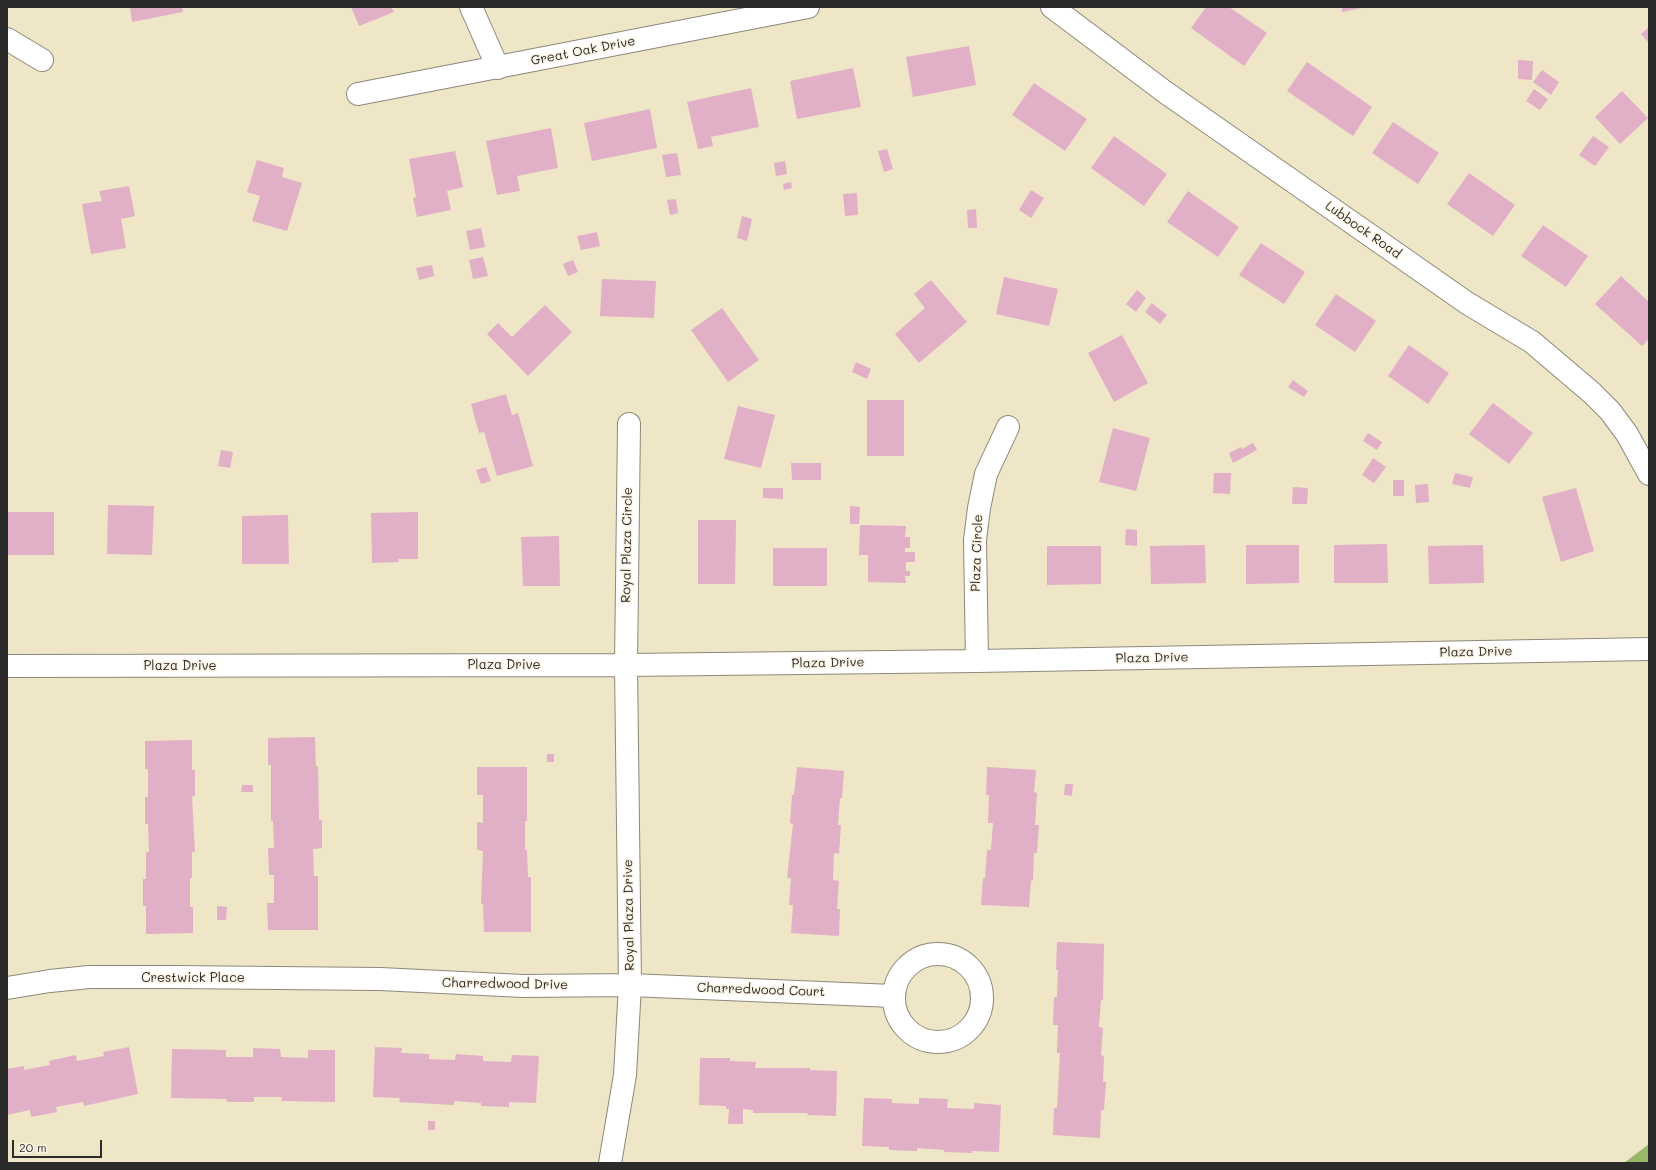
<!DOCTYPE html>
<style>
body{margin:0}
#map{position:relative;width:1656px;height:1170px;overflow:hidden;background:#efe6c8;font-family:Mali,sans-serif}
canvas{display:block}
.frame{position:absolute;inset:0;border:8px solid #2b2b2b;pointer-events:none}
.scale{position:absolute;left:12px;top:1140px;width:90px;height:18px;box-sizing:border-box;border:2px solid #2b2b2b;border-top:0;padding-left:5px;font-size:12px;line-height:14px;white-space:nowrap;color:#2b2b2b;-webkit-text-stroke:3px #fcf5e5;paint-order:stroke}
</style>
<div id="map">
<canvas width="1656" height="1170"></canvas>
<div class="frame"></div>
<div class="scale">20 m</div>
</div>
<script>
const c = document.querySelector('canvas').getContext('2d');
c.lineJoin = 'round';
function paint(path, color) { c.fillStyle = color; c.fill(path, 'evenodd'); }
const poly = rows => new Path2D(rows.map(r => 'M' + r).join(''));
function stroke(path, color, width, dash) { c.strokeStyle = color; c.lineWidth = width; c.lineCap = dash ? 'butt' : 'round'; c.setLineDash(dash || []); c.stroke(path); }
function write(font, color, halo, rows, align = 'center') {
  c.font = font + ' Mali,sans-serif'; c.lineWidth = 3; c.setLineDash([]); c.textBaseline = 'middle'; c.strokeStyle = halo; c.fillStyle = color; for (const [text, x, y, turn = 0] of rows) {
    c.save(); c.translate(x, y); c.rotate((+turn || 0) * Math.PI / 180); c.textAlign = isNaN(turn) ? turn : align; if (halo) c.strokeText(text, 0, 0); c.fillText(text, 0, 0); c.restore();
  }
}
paint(poly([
 [1649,1144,1649,1163,1624,1163]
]), '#98b769');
paint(poly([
 [130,7,182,7,183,12,132,22],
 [351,7,391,7,394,12,359,26],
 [1206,7,1229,7,1267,33,1244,66,1191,28],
 [1342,7,1362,7,1362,8,1342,12],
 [1649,27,1649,43,1641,34],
 [969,46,976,85,913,97,906,57],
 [1518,60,1533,61,1532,80,1518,79],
 [1307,62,1372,107,1353,136,1287,91],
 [853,68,861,107,797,119,790,81],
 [1542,70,1559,82,1551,95,1533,82],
 [1034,83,1087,119,1065,151,1012,115],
 [751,88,759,127,711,137,713,146,698,149,687,102],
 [1534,89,1548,99,1540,110,1526,101],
 [1622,91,1648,118,1620,144,1595,117],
 [650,109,657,148,592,161,584,123],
 [1393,122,1439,153,1418,184,1372,153],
 [551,128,558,168,517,176,520,191,497,195,486,141],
 [1114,136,1167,174,1144,206,1091,168],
 [1593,136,1609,147,1595,166,1579,155],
 [887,149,893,169,884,172,878,151],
 [455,151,463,187,447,191,451,210,417,217,413,198,416,197,409,159],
 [677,153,681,175,666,177,662,155],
 [257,160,284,168,282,177,302,183,287,231,252,221,260,196,247,192],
 [785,161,787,174,776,176,774,163],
 [1469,173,1515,205,1493,236,1447,204],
 [791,182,792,188,784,190,783,184],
 [129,186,135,216,121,219,126,248,91,254,82,204,102,201,99,191],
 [1031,190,1044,198,1031,218,1019,210],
 [1188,191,1239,227,1218,257,1167,222],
 [857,193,858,215,845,216,843,194],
 [676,199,678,213,670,215,667,200],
 [976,209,977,228,968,228,967,210],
 [742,216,752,219,747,241,737,238],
 [1543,225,1588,256,1566,287,1521,256],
 [481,228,485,247,470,250,466,231],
 [597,232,600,246,581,250,577,236],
 [1261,243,1305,272,1284,304,1239,275],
 [483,257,488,276,473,279,469,260],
 [573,260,578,272,568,276,563,264],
 [432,265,434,276,419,280,416,268],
 [1621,276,1649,302,1649,339,1642,346,1595,304],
 [1004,277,1058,289,1049,326,996,314],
 [602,279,656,281,654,318,600,316],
 [931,280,967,322,919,363,895,334,925,308,914,294],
 [1137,290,1146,298,1136,312,1126,304],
 [1336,294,1376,321,1355,352,1315,325],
 [1152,303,1167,315,1160,324,1145,312],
 [545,305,572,332,528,376,487,334,498,323,512,337],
 [722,308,759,360,728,382,691,330],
 [1122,335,1148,383,1114,402,1088,353],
 [1409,345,1449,373,1428,404,1388,376],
 [856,362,871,369,867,379,852,372],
 [1293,380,1308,391,1304,397,1288,387],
 [506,394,512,415,518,413,533,466,497,476,484,432,479,433,471,404],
 [867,400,904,400,904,456,867,456],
 [1493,403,1533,433,1509,464,1469,434],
 [738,406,775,415,761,468,724,459],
 [1113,428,1150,438,1136,491,1099,482],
 [1368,433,1382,442,1377,450,1363,441],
 [1253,443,1257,450,1233,463,1229,453,1241,447,1242,449],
 [221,450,233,452,230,468,218,466],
 [1373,458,1386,467,1374,483,1362,475],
 [791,463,821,463,821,480,792,480],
 [486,467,491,481,481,484,476,470],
 [1214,473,1231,473,1230,494,1213,493],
 [1455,473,1473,477,1470,488,1452,484],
 [1393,480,1404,480,1404,496,1393,496],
 [1428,484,1429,502,1416,503,1415,485],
 [1293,487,1308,488,1307,504,1292,504],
 [763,488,783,488,783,499,763,498],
 [1576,488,1594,551,1561,562,1542,497],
 [108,505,154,506,152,555,107,554],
 [850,506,860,507,859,524,850,524],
 [7,512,54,512,54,555,7,555],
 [418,512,418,559,398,559,399,562,372,563,371,513],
 [288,515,289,564,242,564,242,516],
 [698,520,736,520,735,584,698,584],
 [860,525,906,526,905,537,910,537,910,548,905,548,905,552,915,552,915,562,906,562,906,571,910,571,910,576,905,576,906,583,868,582,868,555,859,555],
 [1126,529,1137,530,1137,546,1125,545],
 [559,536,560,586,523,586,521,537],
 [1387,544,1388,583,1334,583,1334,545],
 [1205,545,1206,583,1151,584,1150,546],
 [1246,545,1299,545,1299,583,1246,584],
 [1483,545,1484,583,1429,584,1428,546],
 [1047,546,1101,546,1101,584,1047,585],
 [773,548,827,548,827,586,773,586],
 [315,737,316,766,318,766,319,820,322,820,322,848,313,849,314,876,318,876,318,930,268,930,267,903,274,903,274,875,269,875,268,848,274,848,273,821,271,821,271,765,268,765,268,738],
 [192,740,192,770,195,770,195,796,192,796,195,852,192,852,192,878,190,878,190,907,193,907,193,933,146,934,146,906,143,906,143,879,146,879,146,852,149,852,148,824,145,824,145,797,148,797,148,769,145,769,145,741],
 [547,754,554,754,554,762,547,762],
 [477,767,527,767,527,821,525,821,525,850,527,850,528,877,531,877,531,932,484,932,483,904,481,904,483,851,477,850,477,822,483,823,483,795,477,795],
 [797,767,844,771,842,798,840,798,838,825,841,825,839,854,834,853,833,880,839,881,837,909,840,909,839,936,791,933,793,905,789,905,791,878,787,878,793,824,790,823,792,795,794,795],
 [987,767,1036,770,1034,792,1037,793,1035,825,1039,825,1037,853,1034,853,1033,880,1031,881,1029,907,981,905,983,878,985,878,987,850,991,850,993,823,988,823,989,795,986,795],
 [1065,784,1073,784,1072,796,1064,795],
 [242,785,253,785,253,792,241,792],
 [217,906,227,907,226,920,217,920],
 [1057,942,1104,944,1103,1000,1101,1000,1099,1027,1103,1028,1101,1055,1104,1056,1103,1082,1106,1082,1104,1110,1101,1110,1100,1138,1053,1135,1054,1108,1057,1108,1060,1053,1057,1053,1058,1025,1053,1025,1054,997,1057,997,1058,970,1056,970],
 [129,1047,138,1094,84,1106,83,1102,56,1107,57,1112,31,1117,30,1110,7,1115,7,1069,24,1066,24,1070,50,1065,49,1061,76,1055,77,1061,104,1056,103,1052],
 [375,1047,402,1048,401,1053,429,1054,429,1059,455,1060,456,1054,483,1056,483,1061,511,1062,512,1055,539,1056,536,1103,509,1102,509,1107,481,1106,481,1103,454,1101,454,1105,399,1102,400,1098,373,1097],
 [253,1048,280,1049,281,1057,308,1058,308,1050,335,1050,335,1102,281,1101,282,1097,254,1097,254,1102,227,1102,226,1099,171,1098,172,1049,226,1050,226,1057,253,1057],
 [700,1058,730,1058,730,1061,756,1062,755,1068,810,1068,810,1070,837,1071,836,1116,807,1115,808,1113,753,1113,753,1110,743,1109,743,1124,728,1124,729,1109,726,1109,726,1106,699,1105],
 [864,1098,892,1099,892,1103,919,1104,919,1098,948,1099,947,1108,974,1109,974,1103,1001,1105,999,1152,972,1151,972,1153,944,1152,944,1150,917,1148,917,1151,889,1150,889,1147,862,1146],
 [428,1121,435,1121,435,1130,428,1130]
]), '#e1afc6');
const street = poly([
 [471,7,498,68],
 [1052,7,1165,92,1467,303,1532,342,1592,393,1610,411,1627,434,1649,474],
 [7,39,42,60],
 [358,94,808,7],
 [977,661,975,540,979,508,986,474,1008,427],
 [7,666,626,665,977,661,1649,649],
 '894 998a44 44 0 1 1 88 0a44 44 0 1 1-88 0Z',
 [7,988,50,981,89,977,173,977,380,979,523,986,630,985,893,996],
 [610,1163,625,1075,630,985,626,665,629,424]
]);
stroke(street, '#8d887a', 24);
stroke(street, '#fff', 22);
write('13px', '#2b2b2b', '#fcf5e5', [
 ["Great Oak Drive",583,51,-11],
 ["Lubbock Road",1363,230,35],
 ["Royal Plaza Circle",627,545,-89],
 ["Plaza Circle",977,553,-88],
 ["Plaza Drive",1476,652,-1],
 ["Plaza Drive",1152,658,-1],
 ["Plaza Drive",828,663,-1],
 ["Plaza Drive",504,665],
 ["Plaza Drive",180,666],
 ["Royal Plaza Drive",629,915,-91],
 ["Crestwick Place",193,978],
 ["Charredwood Drive",505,984,1],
 ["Charredwood Court",761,990,2]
]);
</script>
